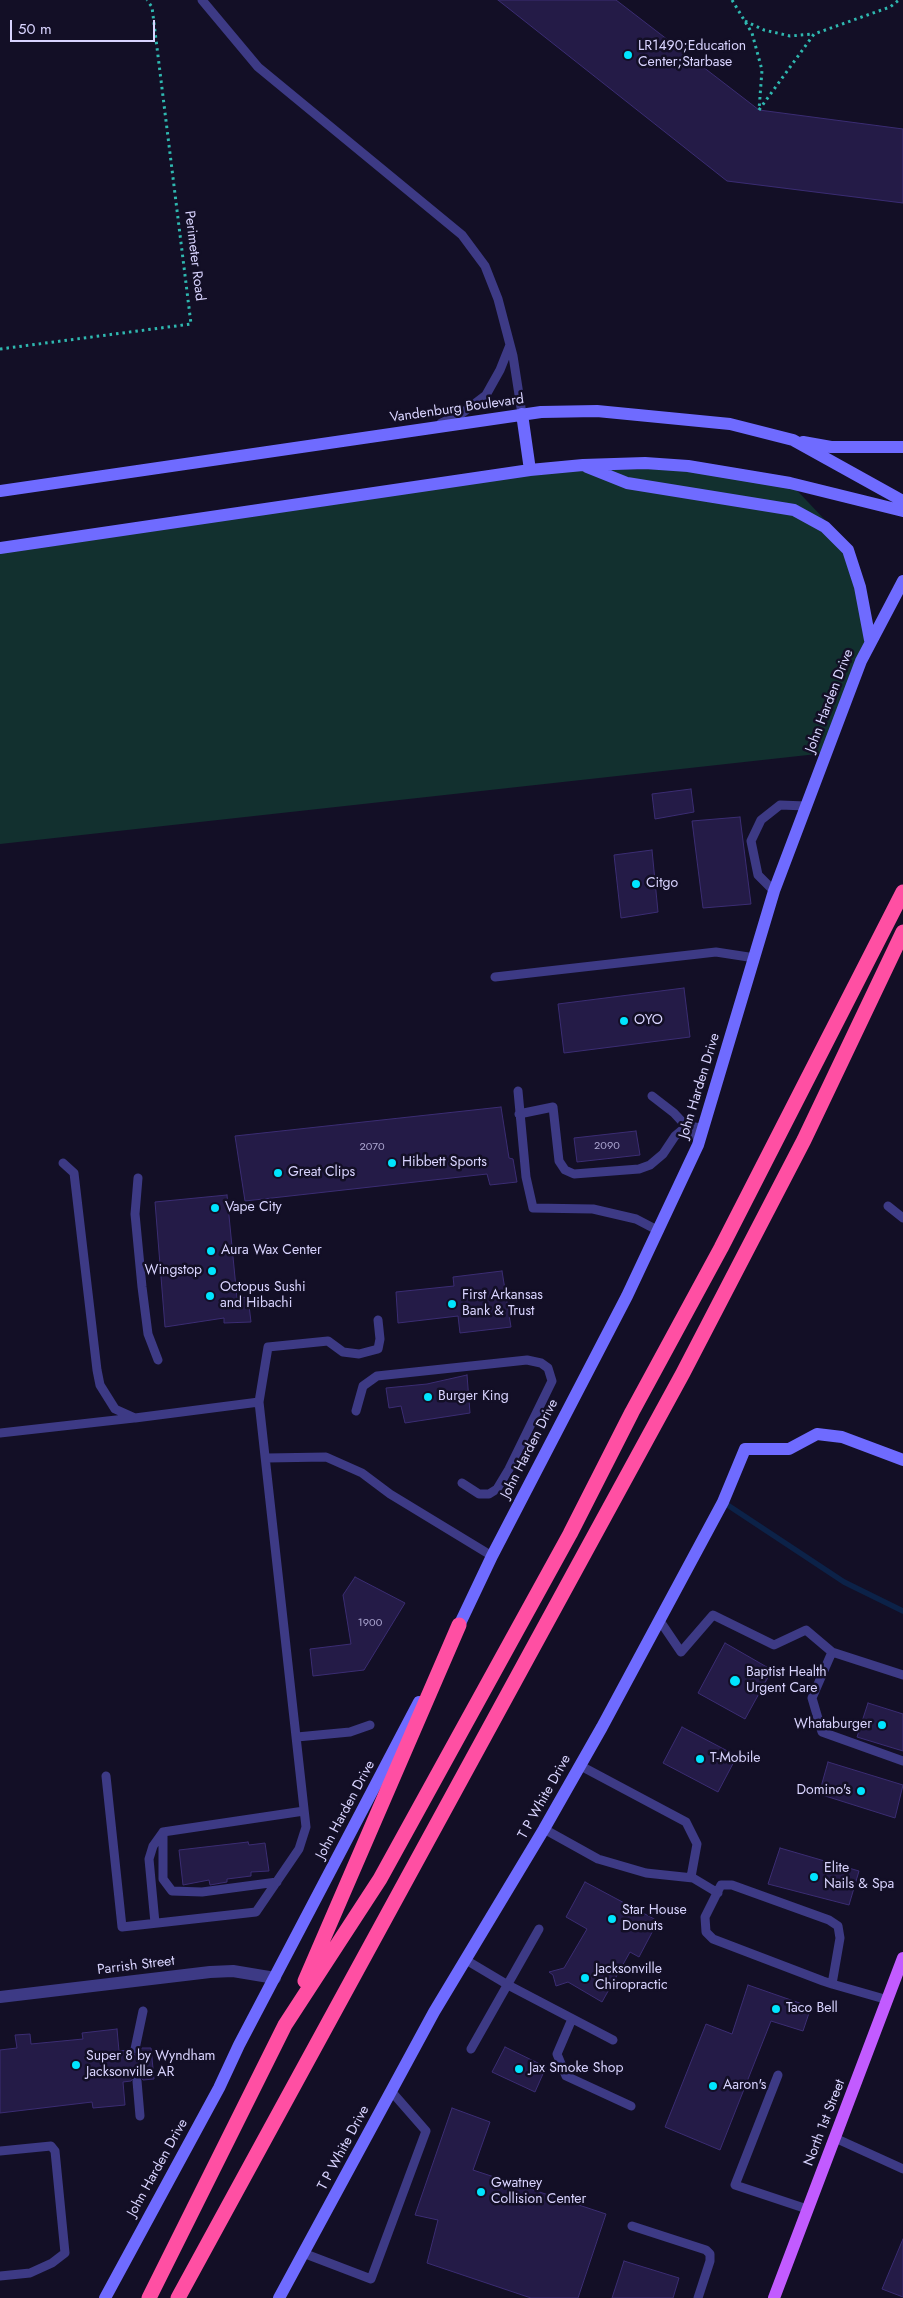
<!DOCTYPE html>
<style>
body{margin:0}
#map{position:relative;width:903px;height:2298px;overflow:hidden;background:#130f26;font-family:Jost,sans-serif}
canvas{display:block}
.scale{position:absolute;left:10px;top:20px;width:145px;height:22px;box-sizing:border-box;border:2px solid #d9d4ff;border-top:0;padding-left:6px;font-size:15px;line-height:18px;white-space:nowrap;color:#d9d4ff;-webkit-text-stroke:4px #130f26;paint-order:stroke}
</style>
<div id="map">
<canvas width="903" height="2298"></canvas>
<div class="scale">50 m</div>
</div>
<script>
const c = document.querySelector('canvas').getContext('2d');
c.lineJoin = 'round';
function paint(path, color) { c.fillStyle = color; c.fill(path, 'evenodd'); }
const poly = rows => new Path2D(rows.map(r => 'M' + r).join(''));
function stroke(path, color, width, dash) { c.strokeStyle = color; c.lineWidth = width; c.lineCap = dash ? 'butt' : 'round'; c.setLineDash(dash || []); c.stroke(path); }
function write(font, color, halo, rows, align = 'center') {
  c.font = font + ' Jost,sans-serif'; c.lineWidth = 5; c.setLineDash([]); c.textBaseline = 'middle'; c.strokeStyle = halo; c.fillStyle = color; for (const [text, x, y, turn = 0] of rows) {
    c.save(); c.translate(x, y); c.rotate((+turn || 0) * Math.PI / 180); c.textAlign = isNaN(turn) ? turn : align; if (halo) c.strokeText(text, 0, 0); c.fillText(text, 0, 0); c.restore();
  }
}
paint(poly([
 [645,463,790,483,842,538,870,640,826,753,0,844,0,548,530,470]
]), '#12302f');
stroke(poly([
 [723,1502,844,1582,903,1611]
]), '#0c2248', 5.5);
const building = poly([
 [498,0,616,0,759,110,903,129,903,203,727,181,498,0],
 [691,789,694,812,655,819,652,794,691,789],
 [740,817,751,904,703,908,692,821,740,817],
 [652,850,658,912,621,918,614,855,652,850],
 [684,988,690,1037,564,1053,558,1004,684,988],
 [501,1107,509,1158,513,1159,517,1182,490,1185,487,1174,245,1201,235,1136,501,1107],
 [636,1131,640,1155,577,1162,574,1138,636,1131],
 [227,1195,237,1298,248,1297,251,1322,224,1323,224,1318,165,1327,155,1202,227,1195],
 [502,1271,511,1327,460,1333,458,1316,398,1323,396,1292,454,1286,453,1277,502,1271],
 [467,1375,470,1413,405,1423,401,1406,389,1408,386,1388,427,1384,467,1375],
 [355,1577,405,1603,364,1670,313,1676,310,1649,351,1644,343,1595,355,1577],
 [725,1643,772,1670,745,1719,698,1693,725,1643],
 [868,1703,903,1714,903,1751,857,1737,868,1703],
 [682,1727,737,1756,718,1792,663,1763,682,1727],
 [828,1762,903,1785,895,1818,819,1794,828,1762],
 [248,1842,249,1845,265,1843,269,1871,251,1872,251,1876,227,1879,227,1882,210,1885,209,1880,183,1885,179,1850,248,1842],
 [780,1848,859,1871,849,1905,768,1884,780,1848],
 [585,1882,658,1921,639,1957,630,1952,602,2002,568,1982,556,1986,553,1975,549,1972,564,1968,587,1929,566,1917,585,1882],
 [748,1985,811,2007,803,2031,771,2021,720,2150,665,2127,706,2024,732,2034,748,1985],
 [117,2029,119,2051,129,2050,131,2054,136,2055,142,2048,151,2048,154,2079,143,2080,140,2076,136,2075,131,2081,123,2082,125,2105,93,2108,92,2102,0,2113,0,2050,17,2048,15,2035,30,2034,31,2044,83,2039,82,2033,117,2029],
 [505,2047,546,2067,535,2092,492,2072,505,2047],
 [452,2108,490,2122,473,2170,606,2214,578,2298,531,2298,427,2263,438,2220,415,2215,452,2108],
 [903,2239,903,2297,882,2289,903,2239],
 [624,2261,679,2278,673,2298,612,2298,624,2261]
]);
paint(building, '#241b47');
stroke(building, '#3b2d73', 1);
stroke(poly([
 [732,0,752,33,762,70,759,110],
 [745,21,764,30,790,36,813,34],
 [759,110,814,34,890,7,899,0],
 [0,349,191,324,152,7,147,0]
]), '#2fb8b0', 3, [2.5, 4]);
stroke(poly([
 [202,0,258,67,462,235,485,266,498,299,513,356,522,414],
 [441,423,461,414,486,395,500,370,510,345],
 [774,891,758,875,751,841,761,820,780,805,806,806],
 [495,977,716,952,755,958],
 [518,1091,526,1177,533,1208,593,1209,636,1219,659,1231],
 [652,1096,674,1113,699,1140,698,1144],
 [519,1114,553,1107,559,1161,565,1170,574,1174,639,1169,650,1165,663,1154,675,1136,687,1126,702,1128],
 [63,1163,74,1173,97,1370,100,1385,115,1409,135,1418,259,1402,306,1827,299,1849,256,1912,122,1927,106,1776],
 [138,1178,135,1214,142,1287,148,1334,158,1360],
 [888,1206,903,1218],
 [259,1402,268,1347,328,1341,343,1352,359,1354,378,1349,380,1339,378,1320],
 [356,1411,363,1386,377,1376,527,1360,541,1363,548,1368,552,1381,509,1469,497,1489,489,1494,479,1494,462,1483],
 [0,1433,134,1418],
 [267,1458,326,1457,362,1473,390,1494,492,1556],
 [660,1621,681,1652,713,1615,774,1645,806,1630,832,1652,903,1675],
 [832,1652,812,1698,822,1732,903,1761],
 [297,1737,350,1732,370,1725],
 [579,1765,686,1822,697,1844,691,1877],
 [544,1829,598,1859,646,1873,693,1878,718,1893],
 [163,1832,163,1879,172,1891,202,1892,277,1882],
 [155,1923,149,1859,153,1846,163,1832,304,1811],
 [466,1960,508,1985,613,2040],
 [832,1984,840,1938,838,1926,829,1920,732,1885,721,1885,705,1917,706,1932,713,1939,823,1981,832,1984,888,2000],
 [572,2019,557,2054,566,2076,631,2106],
 [135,2049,143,2011],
 [471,2049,539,1929],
 [778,2075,735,2185,807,2209],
 [137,2081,140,2116],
 [835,2138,903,2169],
 [0,2151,51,2146,55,2151,65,2253,52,2263,30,2273,0,2276],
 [632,2226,706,2250,710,2254,710,2261,698,2298],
 [303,2253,371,2279,426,2131,391,2091]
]), '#3d3a85', 9);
stroke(poly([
 [0,1997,210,1972,233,1971,275,1978]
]), '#3d3a85', 12);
stroke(poly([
 [522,414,530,470],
 [803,442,831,447,903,447],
 [587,467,627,483,794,510,825,527,848,550,860,587,870,640],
 [0,491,541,412,597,411,730,424,793,440,903,501],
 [0,548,530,470,583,465,645,463,688,466,790,483,903,511],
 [455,1634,492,1556,627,1296,698,1145,774,891,861,661,903,581],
 [105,2298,219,2088,239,2045,419,1702],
 [279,2298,434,2012,544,1829,602,1727,723,1502,745,1449,789,1449,817,1434,842,1437,903,1460]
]), '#6f6bff', 12);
stroke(poly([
 [774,2298,903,1958]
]), '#c25bff', 12);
stroke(poly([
 [305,1981,459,1625],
 [149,2298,285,2025,380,1879,570,1534,632,1412,721,1248,903,892],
 [178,2298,683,1373,804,1140,903,932]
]), '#ff4fa3', 15);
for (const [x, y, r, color] of [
 [628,55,5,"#00e5ff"],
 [636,884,5,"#00e5ff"],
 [624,1021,5,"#00e5ff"],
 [392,1163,5,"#00e5ff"],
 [278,1173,5,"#00e5ff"],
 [215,1208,5,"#00e5ff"],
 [211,1251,5,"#00e5ff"],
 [212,1271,5,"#00e5ff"],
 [210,1296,5,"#00e5ff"],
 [452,1304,5,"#00e5ff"],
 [428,1397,5,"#00e5ff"],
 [735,1681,6,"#00e5ff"],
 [882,1725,5,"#00e5ff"],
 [700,1759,5,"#00e5ff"],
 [861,1791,5,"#00e5ff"],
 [814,1877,5,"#00e5ff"],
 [612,1919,5,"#00e5ff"],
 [585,1978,5,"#00e5ff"],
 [776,2009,5,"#00e5ff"],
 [76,2065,5,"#00e5ff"],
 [519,2069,5,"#00e5ff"],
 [713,2086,5,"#00e5ff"],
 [481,2192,5,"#00e5ff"]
]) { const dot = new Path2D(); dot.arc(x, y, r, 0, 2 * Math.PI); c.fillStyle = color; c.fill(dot); stroke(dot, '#130f26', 2); }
write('11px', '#aca6d1', null, [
 ["2090",607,1146],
 ["2070",372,1147],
 ["1900",370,1623]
]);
write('14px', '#d9d4ff', '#130f26', [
 ["LR1490;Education",638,47],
 ["Center;Starbase",638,63],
 ["Citgo",646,884],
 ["OYO",634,1021],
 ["Hibbett Sports",402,1163],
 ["Great Clips",288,1173],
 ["Vape City",225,1208],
 ["Aura Wax Center",221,1251],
 ["Wingstop",202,1271,"right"],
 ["Octopus Sushi",220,1288],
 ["and Hibachi",220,1304],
 ["First Arkansas",462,1296],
 ["Bank & Trust",462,1312],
 ["Burger King",438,1397],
 ["Baptist Health",746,1673],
 ["Urgent Care",746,1689],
 ["Whataburger",872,1725,"right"],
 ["T-Mobile",710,1759],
 ["Domino's",851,1791,"right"],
 ["Elite",824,1869],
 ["Nails & Spa",824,1885],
 ["Star House",622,1911],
 ["Donuts",622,1927],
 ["Jacksonville",595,1970],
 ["Chiropractic",595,1986],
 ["Taco Bell",786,2009],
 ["Super 8 by Wyndham",86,2057],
 ["Jacksonville AR",86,2073],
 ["Jax Smoke Shop",529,2069],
 ["Aaron's",723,2086],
 ["Gwatney",491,2184],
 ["Collision Center",491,2200]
], 'left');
write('14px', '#d9d4ff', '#130f26', [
 ["Perimeter Road",194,256,83],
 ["Vandenburg Boulevard",457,409,-8],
 ["John Harden Drive",830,701,-69],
 ["John Harden Drive",700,1086,-73],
 ["John Harden Drive",530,1449,-63],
 ["T P White Drive",545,1797,-61],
 ["John Harden Drive",346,1810,-62],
 ["Parrish Street",136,1966,-7],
 ["North 1st Street",825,2123,-69],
 ["T P White Drive",344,2148,-62],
 ["John Harden Drive",158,2168,-61]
]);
</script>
